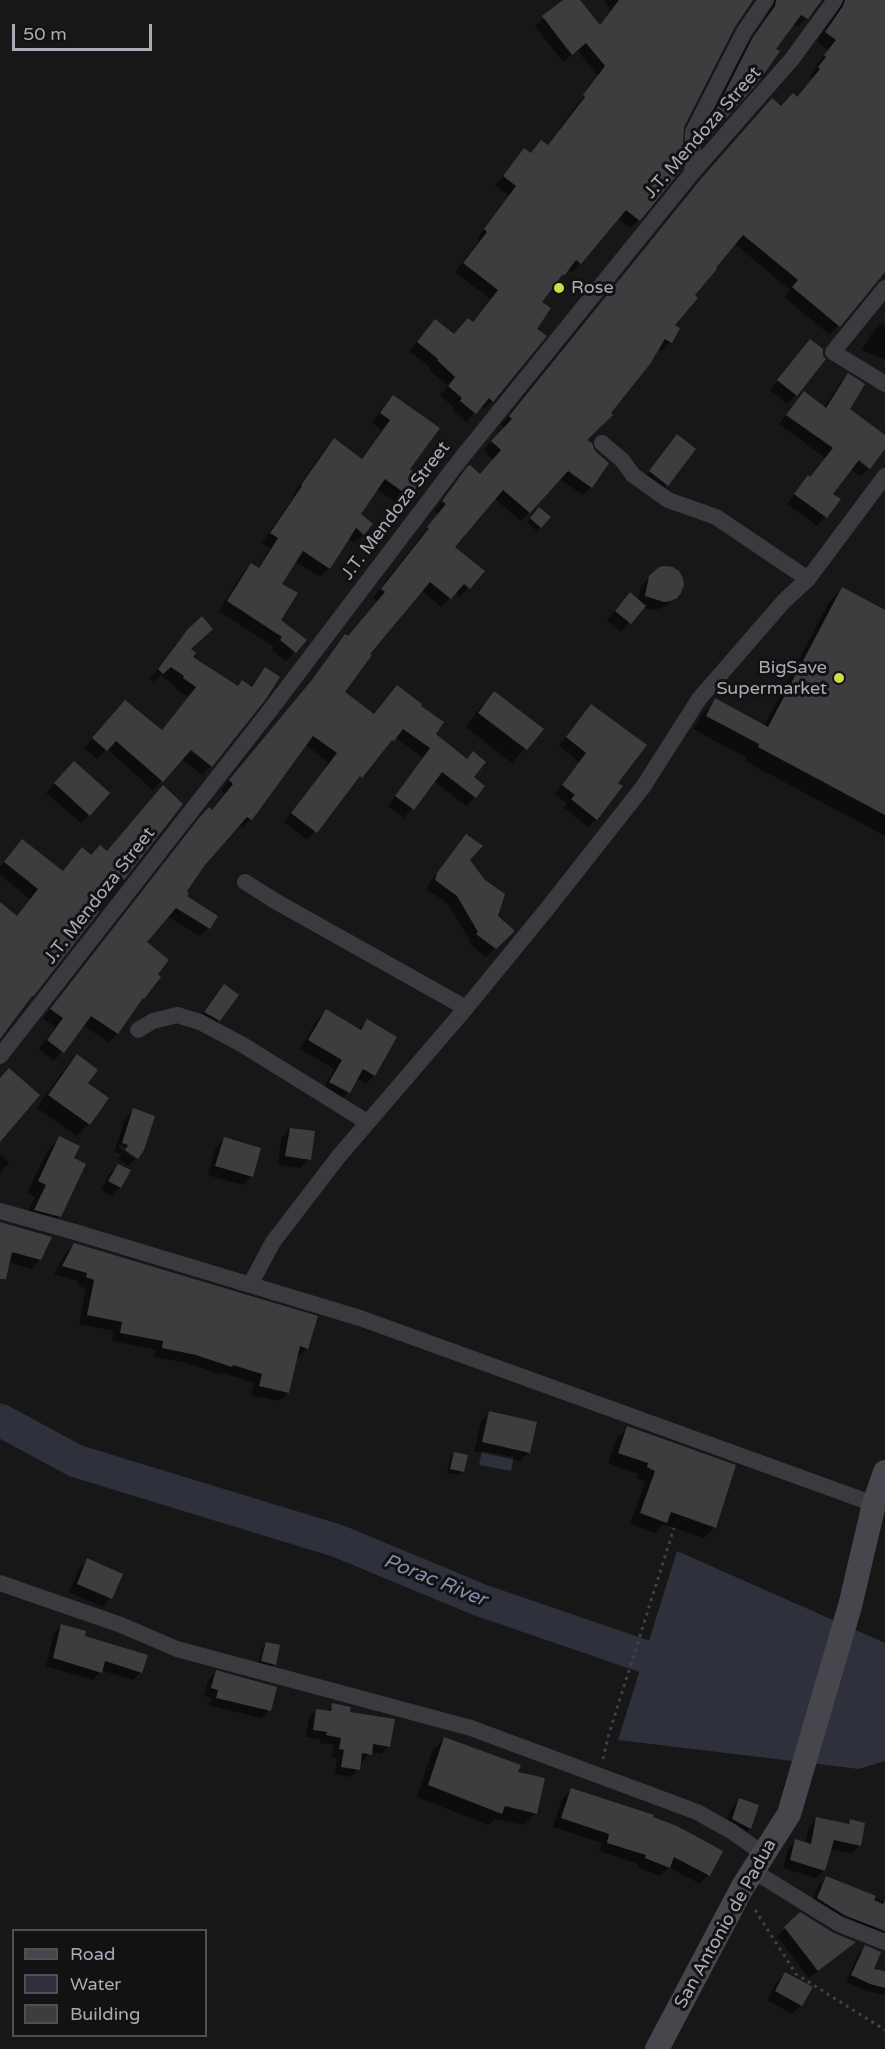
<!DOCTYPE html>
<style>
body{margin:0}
#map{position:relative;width:885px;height:2049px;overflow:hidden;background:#171718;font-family:"Varela Round",sans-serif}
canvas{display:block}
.legend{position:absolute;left:12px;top:1929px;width:195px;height:108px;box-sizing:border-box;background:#121213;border:2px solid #504f55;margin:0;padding:8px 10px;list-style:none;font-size:18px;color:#acaab7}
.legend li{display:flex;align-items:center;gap:12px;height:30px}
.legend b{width:30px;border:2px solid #504f55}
.scale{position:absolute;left:12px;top:24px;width:140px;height:27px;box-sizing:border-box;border:3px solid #acaab7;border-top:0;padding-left:8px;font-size:18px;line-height:21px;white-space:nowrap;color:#acaab7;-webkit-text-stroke:4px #121213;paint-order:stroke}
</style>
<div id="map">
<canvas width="885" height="2049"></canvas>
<ul class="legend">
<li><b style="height:8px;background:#47464d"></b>Road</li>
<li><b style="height:16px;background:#2e303b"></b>Water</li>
<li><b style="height:16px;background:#3d3c3f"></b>Building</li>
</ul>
<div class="scale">50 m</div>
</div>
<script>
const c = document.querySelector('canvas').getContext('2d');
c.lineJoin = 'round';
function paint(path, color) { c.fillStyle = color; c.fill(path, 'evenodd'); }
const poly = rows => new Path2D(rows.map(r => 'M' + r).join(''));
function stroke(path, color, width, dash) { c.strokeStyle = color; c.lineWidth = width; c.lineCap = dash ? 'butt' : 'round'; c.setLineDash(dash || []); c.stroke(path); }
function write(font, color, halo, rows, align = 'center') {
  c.font = font + ' "Varela Round",sans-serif'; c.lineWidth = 6; c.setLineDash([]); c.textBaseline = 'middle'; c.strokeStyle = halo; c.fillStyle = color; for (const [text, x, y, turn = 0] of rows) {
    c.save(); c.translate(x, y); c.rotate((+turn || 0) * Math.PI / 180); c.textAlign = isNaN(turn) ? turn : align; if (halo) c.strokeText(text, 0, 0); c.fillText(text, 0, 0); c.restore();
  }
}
paint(poly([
 [482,1451,514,1457,511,1471,479,1465],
 [677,1551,885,1643,885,1761,859,1769,618,1740]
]), '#2e303b');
paint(poly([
 [565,0,578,0,599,26,611,10,604,0,752,0,733,26,682,127,639,220,630,228,618,219,580,263,572,272,568,269,555,284,540,302,492,401,484,409,481,406,466,422,452,410,454,408,440,395,448,386,429,370,431,368,409,351,435,321,454,336,472,323,490,299,455,272,479,241,477,239,509,196,495,185,525,150,530,154,541,142,547,146,598,76,577,50,563,62,535,26],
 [764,0,820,0,798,27,793,24,774,49,755,83,695,150,695,145,745,48,767,16,768,5],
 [832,0,885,0,885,271,830,335,784,297,790,290,734,243,693,296,673,326,678,329,670,342,662,351,658,349,585,440,591,487,583,495,559,479,521,521,494,498,453,548,482,571,460,597,455,592,441,607,422,590,368,654,343,692,373,715,397,687,434,735,472,777,483,786,475,797,466,806,434,781,404,818,388,806,423,758,395,737,383,748,307,840,284,822,329,763,305,744,251,819,242,828,238,825,204,864,185,891,185,896,209,928,200,936,167,916,144,943,155,975,143,998,117,1034,108,1042,83,1025,54,1061,39,1049,55,1027,43,1018,191,829,200,818,211,811,225,793,221,790,303,692,337,644,345,636,347,638,378,601,373,598,438,514,434,511,459,478,470,467,480,476,493,460,483,450,505,428,501,425,692,190,763,108,781,108,796,98,812,78,810,77,818,66,816,65,828,50,817,41,837,11],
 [881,324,885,326,885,360,861,350,872,333],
 [810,341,796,395,787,404,770,390],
 [848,375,848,409,885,437,885,447,854,454,852,457,868,469,861,476,850,469,831,494,839,500,817,526,787,504,800,486,809,478,825,458,779,424,804,393,824,408,839,384],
 [393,397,408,469,421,479,400,506,377,489,359,514,363,534,354,543,348,538,329,568,320,577,295,561,280,584,279,620,295,652,286,661,272,650,274,647,219,611,242,574,251,565,257,569,270,548,262,543,294,496,293,495,325,449,334,440,361,460,382,430,372,423,384,406],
 [669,445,667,485,658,494,642,481],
 [535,512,540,527,537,531,527,523],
 [654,572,676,597,667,606,654,610,643,607,621,632,607,620,621,603,638,601,641,587],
 [843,588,885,612,885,836,745,761,747,758,693,729,702,714,715,700,764,726,829,602],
 [189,630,191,657,237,688,250,688,265,669,211,766,202,775,181,759,153,790,107,749,97,759,84,748,116,711,161,731,188,697,175,688,176,686,161,675,153,682,150,679,179,640],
 [495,693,542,729,512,763,466,727,481,706],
 [591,706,616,783,596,819,588,827,564,808,567,804,555,794,579,762,559,746],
 [65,771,89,814,81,823,46,793],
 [466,836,468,860,496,917,504,940,486,957,469,943,471,942,448,904,427,889,429,883],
 [100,847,123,879,114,888,109,883,90,906,0,1035,0,904,16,917,30,899,0,875,0,867,14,850,62,872,73,858,90,856],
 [224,986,219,1020,211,1029,197,1021,215,995],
 [326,1011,358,1030,367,1021,374,1075,366,1084,356,1078,348,1092,340,1101,322,1091,334,1069,300,1049,318,1019],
 [77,1056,86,1083,89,1124,77,1136,37,1108,65,1068],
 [134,1110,137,1156,120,1144,118,1147,135,1159,128,1166,118,1159,121,1154,114,1152,125,1119],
 [290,1129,309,1159,301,1168,278,1165,281,1138],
 [60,1138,72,1159,60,1216,48,1228,23,1221,35,1197,27,1193,48,1150],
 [224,1139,251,1176,243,1185,208,1175,216,1147],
 [0,1155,9,1163,0,1173],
 [118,1166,120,1187,111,1196,101,1190,109,1174],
 [0,1223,40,1259,31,1269,8,1262,0,1272],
 [75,1244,307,1348,298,1357,296,1356,287,1393,279,1401,251,1395,254,1383,224,1373,222,1375,187,1363,154,1357,156,1350,112,1341,114,1331,79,1324,86,1288,78,1286,79,1281,54,1274,66,1253],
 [489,1413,529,1452,520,1461,474,1451,481,1422],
 [628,1428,715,1527,704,1538,663,1524,655,1533,630,1524,645,1482,637,1478,638,1474,608,1463,617,1438],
 [454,1454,463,1471,459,1475,447,1473,450,1458],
 [88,1560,111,1598,102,1607,69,1592,79,1569],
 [61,1626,83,1637,141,1672,133,1680,101,1670,93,1680,46,1666,54,1633],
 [266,1644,274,1664,271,1668,258,1665,262,1648],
 [216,1672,269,1710,261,1718,209,1705,211,1698,204,1696,208,1680],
 [333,1705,349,1713,389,1746,381,1754,370,1752,362,1762,360,1761,358,1769,351,1777,335,1774,337,1758,332,1757,334,1745,320,1743,320,1740,306,1737,309,1718,316,1710,326,1712],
 [444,1739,516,1773,536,1813,524,1825,495,1819,488,1825,417,1797,432,1751],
 [571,1790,651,1817,721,1851,708,1875,700,1884,669,1867,660,1876,637,1867,638,1864,599,1851,602,1843,553,1827,562,1799],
 [740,1800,750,1828,741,1837,724,1828,731,1809],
 [817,1819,847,1825,850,1821,860,1845,852,1853,830,1849,824,1870,816,1878,783,1868,788,1849,796,1841,805,1844,809,1827],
 [826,1878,885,1902,885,1939,810,1907,818,1886],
 [786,1928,833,1934,854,1943,809,1978,777,1936],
 [865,1947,872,1970,885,1973,885,1995,863,1990,846,1982,859,1953],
 [786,1974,801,2005,792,2014,767,2000,777,1982]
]), '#0007');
stroke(poly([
 [0,1420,76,1461,338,1541,480,1600,658,1661,687,1666]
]), '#2e303b', 33);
paint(poly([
 [563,0,580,0,600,25,619,0,753,0,735,27,684,127,682,169,640,221,626,210,581,264,576,260,564,276,563,274,542,302,551,308,537,329,547,336,493,402,489,398,476,414,460,401,462,398,448,386,455,377,437,360,438,359,417,342,435,319,454,334,468,318,473,322,498,290,463,263,487,232,484,229,516,186,503,176,524,148,531,153,541,140,548,145,572,114,585,97,583,95,605,66,586,43,572,55,542,16],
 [776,0,822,0,808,19,801,15,776,49,780,51,757,84,703,144,703,135,753,37,775,6],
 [845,0,885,0,885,272,840,327,792,287,798,280,743,235,716,268,717,269,695,295,698,298,675,325,680,328,672,343,665,339,650,364,611,413,613,415,587,440,592,443,595,451,609,463,592,488,568,471,530,513,503,490,455,547,485,571,470,589,464,584,451,599,430,582,370,654,372,655,345,692,374,714,397,685,422,704,421,706,444,722,436,734,467,759,473,751,486,762,474,777,485,786,476,798,442,772,414,810,395,796,430,748,403,729,394,741,392,740,362,778,360,776,317,833,291,813,337,753,313,736,252,820,247,817,205,865,187,891,189,894,187,896,218,916,210,929,176,908,147,942,169,960,158,974,161,977,144,999,143,998,118,1034,91,1016,64,1053,47,1040,63,1018,50,1009,199,818,209,807,212,810,233,784,229,780,311,681,345,634,348,636,385,592,381,589,429,528,427,527,446,504,442,501,467,467,470,465,480,474,501,450,491,441,512,419,509,416,700,180,772,98,781,106,793,93,797,97,820,69,818,67,826,57,824,55,836,40,825,32,843,6],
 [810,339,823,349,823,356,826,359,797,396,777,380],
 [848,373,865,384,850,409,885,435,885,449,870,469,859,460,833,494,841,499,827,518,794,494,808,475,810,477,833,448,786,415,804,391,826,408],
 [393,395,440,428,410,469,423,479,410,497,385,479,361,514,373,524,364,535,356,528,330,569,303,551,282,584,298,593,281,620,307,640,296,653,280,640,282,637,227,601,251,563,259,568,278,538,270,533,302,486,301,485,334,438,362,459,390,420,380,413],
 [677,434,696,449,668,486,649,471],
 [539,507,551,517,541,528,530,518],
 [665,566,673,567,679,571,683,578,684,585,681,593,677,598,671,601,664,602,645,596,649,576,659,567],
 [842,587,885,610,885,815,758,747,759,744,706,716,715,698,768,727],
 [630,592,646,606,631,624,615,611],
 [202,616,213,629,191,649,196,653,193,657,238,686,242,680,252,687,265,667,280,677,266,699,212,767,191,750,163,782,116,741,107,751,92,738,125,700,162,730,196,687,183,678,184,676,171,667,163,674,158,669,188,629],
 [494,691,544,729,527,750,478,713],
 [591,704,647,745,618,783,623,786,597,820,571,799,575,795,562,785,586,753,566,737],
 [74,761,110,793,90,816,54,783],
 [163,785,183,804,124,880,118,875,92,906,99,912,33,997,32,996,0,1039,0,902,17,916,38,889,4,862,22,839,63,871,82,847,91,855,100,845,107,851],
 [466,834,483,846,470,860,485,880,505,894,498,916,515,931,496,949,476,934,478,932,457,896,435,880,437,873],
 [224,984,239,995,220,1021,204,1012],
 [326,1009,361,1030,367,1019,397,1037,375,1076,363,1069,350,1093,329,1082,342,1060,308,1040],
 [77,1054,98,1070,88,1083,109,1098,90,1125,48,1095],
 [9,1068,40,1095,0,1142,0,1078],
 [133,1108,155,1116,144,1150,138,1159,125,1150,128,1145,122,1143],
 [290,1128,315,1131,311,1160,285,1156],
 [59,1136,80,1146,74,1158,86,1164,61,1217,34,1210,46,1185,38,1181],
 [224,1137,261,1148,253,1177,215,1166],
 [118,1164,131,1170,121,1188,108,1181],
 [0,1222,52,1237,41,1260,12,1252,6,1279,0,1279],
 [74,1243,318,1316,308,1349,300,1346,289,1393,259,1386,262,1374,233,1365,232,1367,196,1355,162,1348,163,1341,120,1333,122,1322,87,1315,94,1280,86,1277,87,1273,62,1266],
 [489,1411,537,1422,530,1453,482,1442],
 [627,1426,736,1465,716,1528,671,1512,667,1523,640,1513,655,1471,647,1467,648,1463,618,1453],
 [454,1452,468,1455,464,1472,450,1469],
 [87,1558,123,1574,112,1599,77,1584],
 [61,1624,86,1631,85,1636,148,1655,142,1673,105,1661,102,1673,53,1658],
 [266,1642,280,1645,276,1665,261,1661],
 [216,1670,277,1687,271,1711,216,1698,218,1690,211,1688],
 [332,1703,351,1707,350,1712,395,1719,390,1747,373,1744,372,1755,362,1753,360,1770,341,1767,344,1750,339,1749,341,1738,326,1735,327,1732,313,1730,316,1709,331,1711],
 [444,1737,521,1765,518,1772,545,1778,537,1814,505,1806,502,1814,428,1785],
 [571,1788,654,1815,653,1817,677,1826,723,1851,710,1876,674,1857,670,1868,645,1858,646,1855,607,1843,609,1834,561,1818],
 [739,1798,759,1805,751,1829,732,1819],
 [816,1817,849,1824,850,1819,865,1823,861,1846,834,1840,825,1871,790,1860,795,1839,811,1844],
 [826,1876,876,1896,874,1900,883,1904,885,1900,885,1931,844,1915,817,1898],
 [800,1912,834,1933,856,1942,818,1971,784,1927],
 [865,1945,881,1952,874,1969,885,1971,885,1988,870,1984,851,1975],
 [785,1972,813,1987,802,2006,775,1991]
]), '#3d3c3f');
stroke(poly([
 [603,1759,608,1737,674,1528],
 [755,1910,796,1974,885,2030]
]), '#414046', 3, [3, 4.5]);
stroke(poly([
 [692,173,693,132,744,32,766,0],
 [885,288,833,352,885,384],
 [602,443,622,460,633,475,668,500,716,517,808,579],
 [245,882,275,901,466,1008],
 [138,1030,153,1021,177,1015,200,1022,243,1045,367,1122],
 [0,1056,271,709,459,461,692,173,792,59,835,0],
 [0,1211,75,1232,360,1318,874,1504],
 [250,1285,273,1242,339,1156,466,1008,547,909,643,787,699,699,784,601,808,579,885,476],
 [0,1583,121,1625,177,1649,471,1728,697,1812,731,1831,764,1854],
 [752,1870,839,1924,885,1942]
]), '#3b3a3f', 16);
stroke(poly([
 [657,2049,742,1888,789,1814,850,1606,874,1504,885,1472]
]), '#47464d', 24);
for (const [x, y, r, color] of [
 [559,288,6,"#d0dd4a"],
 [839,678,6,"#d0dd4a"]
]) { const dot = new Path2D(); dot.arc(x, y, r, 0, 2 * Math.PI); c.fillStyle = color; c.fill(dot); stroke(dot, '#121213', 2); }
write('18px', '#acaab7', '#121213', [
 ["J.T. Mendoza Street",703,133,-49],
 ["J.T. Mendoza Street",396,511,-53],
 ["J.T. Mendoza Street",100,896,-52],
 ["San Antonio de Padua",726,1924,-61]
]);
write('18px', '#acaab7', '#121213', [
 ["Rose",571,288],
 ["BigSave",827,668,"right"],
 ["Supermarket",827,689,"right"]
], 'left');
write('italic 20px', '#858aae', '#121213', [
 ["Porac River",435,1581,22]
]);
</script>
